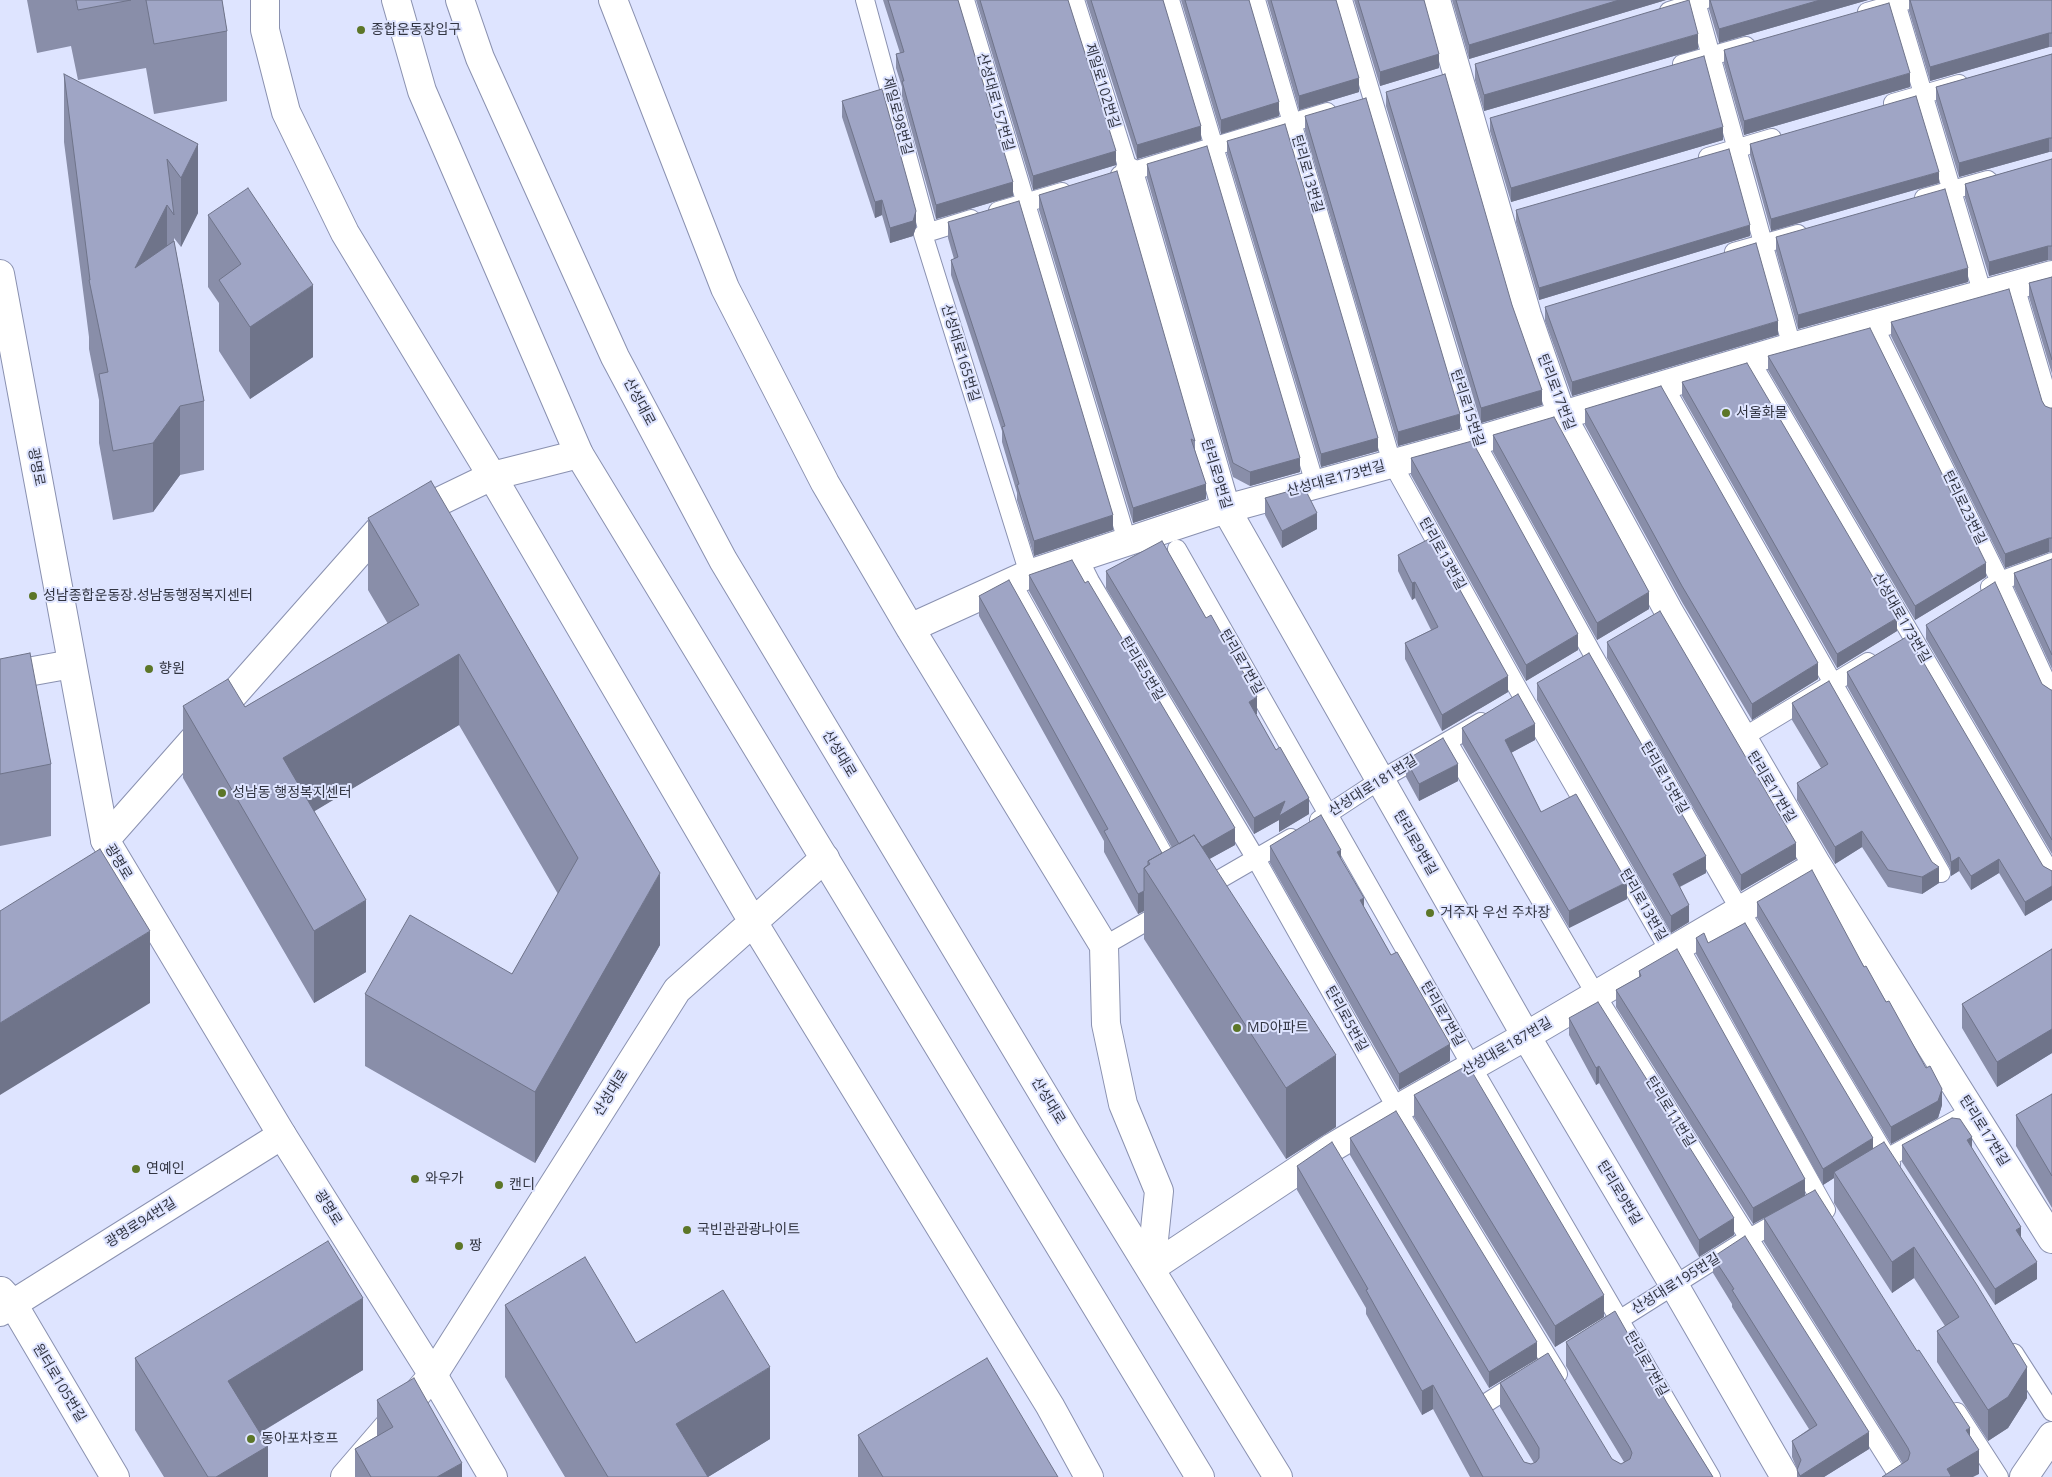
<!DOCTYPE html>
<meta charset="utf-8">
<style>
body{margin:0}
canvas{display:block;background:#dee4ff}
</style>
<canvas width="2052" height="1477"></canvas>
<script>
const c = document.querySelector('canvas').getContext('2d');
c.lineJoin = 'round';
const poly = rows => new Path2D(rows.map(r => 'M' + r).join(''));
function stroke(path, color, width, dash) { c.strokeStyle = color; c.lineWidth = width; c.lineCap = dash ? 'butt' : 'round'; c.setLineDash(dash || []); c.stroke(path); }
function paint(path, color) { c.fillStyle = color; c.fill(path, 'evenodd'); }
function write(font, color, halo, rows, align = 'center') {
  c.font = font + ' "Open Sans","Noto Sans KR",sans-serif'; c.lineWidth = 4; c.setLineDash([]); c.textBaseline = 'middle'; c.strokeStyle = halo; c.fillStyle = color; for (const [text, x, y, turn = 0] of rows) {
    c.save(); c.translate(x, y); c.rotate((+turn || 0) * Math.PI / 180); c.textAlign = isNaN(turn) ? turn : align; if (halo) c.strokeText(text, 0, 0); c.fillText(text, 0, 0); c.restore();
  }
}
const lane = poly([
 [865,0,928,232],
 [965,0,1127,541],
 [1075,0,1129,172],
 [1170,0,1315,484],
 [1256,0,1392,463,1522,696,1670,952],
 [1343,0,1475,441,1592,653,1740,910,1891,1164],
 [1696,2,1792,347],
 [1896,3,1983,295],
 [1669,11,1704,0],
 [1867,12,1908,0],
 [1682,64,1746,46],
 [1893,103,1959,84],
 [1708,157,1772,138],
 [1120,175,1327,112],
 [1924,198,1988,180],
 [998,211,1062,192],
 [971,219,923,234,1029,574],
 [1734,252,1798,234],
 [2015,286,2052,412],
 [1873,324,2000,581,2052,694],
 [1750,360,2052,875],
 [1664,386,1941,873],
 [1177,549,1472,1067,1711,1477],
 [1078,557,1090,581,1256,859,1397,1109,1558,1374],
 [1011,581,1174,873],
 [1990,587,2000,581,2052,562],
 [1742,738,1868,662],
 [1448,742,1596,995,1899,1477],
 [1319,820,1380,780,1481,722],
 [1201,890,1291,838],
 [1104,946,1163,912],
 [1679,946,1826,1210],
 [1878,1163,1972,1111],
 [1611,1325,1749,1238,1785,1218],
 [2014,1353,2052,1412],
 [1486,1403,1519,1382],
 [1957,1412,1999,1477]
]);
const street = poly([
 [265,0,265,30,286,112,345,233,492,476,579,454],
 [613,0,725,288,825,483,910,628,1104,946,1106,1024,1123,1104,1159,1191,1151,1268],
 [1436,0,1527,315,1562,416,1668,610,1817,865,2052,1239],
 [1129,172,1226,509,1526,1036,1674,1285,1785,1477],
 [910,628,1029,574,1226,509,1475,441,1792,347,2052,275],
 [0,677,72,664],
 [105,840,378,531,492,476,753,922,1050,1406,1089,1477],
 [1151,1268,1333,1147,1397,1109,1526,1036,1817,865],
 [1,1291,13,1304,115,1477],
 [0,1312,282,1135],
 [345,1477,433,1375,677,990,825,858]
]);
const secondary = poly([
 [0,274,105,840,282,1135,433,1375,493,1477],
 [2024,1477,2052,1436]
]);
const primary = poly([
 [396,0,422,91,579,454,1200,1477],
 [460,0,480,58,615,357,723,560,1072,1142,1278,1477]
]);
stroke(lane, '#8a91b0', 20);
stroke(street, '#8a91b0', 30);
stroke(secondary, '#8a91b0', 30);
stroke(primary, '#8a91b0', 30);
stroke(lane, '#fff', 18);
stroke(street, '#fff', 28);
stroke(secondary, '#fff', 28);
stroke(primary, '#fff', 28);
paint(poly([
 [27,0,222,0,227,31,227,101,154,114,146,68,78,80,71,46,37,53],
 [883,0,958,0,1013,196,936,219,902,96,902,87,896,68,896,54,900,53],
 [976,0,1068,0,1116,165,1033,190],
 [1086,0,1163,0,1201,140,1137,159],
 [1181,0,1249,0,1279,116,1221,134],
 [1267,0,1336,0,1359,92,1299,110],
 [1354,0,1424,0,1439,68,1380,86],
 [1452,0,1666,0,1469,59],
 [1709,0,1868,0,1719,43,1709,9],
 [1909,0,2052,0,2052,47,2049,47,1930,81,1909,11],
 [1698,49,1484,111,1475,80,1475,64],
 [1724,50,1910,87,1744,135,1724,64],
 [2052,54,2052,152,2049,152,1959,177,1936,101,1936,87],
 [64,74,198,144,198,213,181,247,174,238,174,241,204,401,204,470,180,475,153,512,113,520,99,443,99,400,89,349,89,337,64,142],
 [1386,92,1512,305,1542,405,1481,423,1386,106],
 [842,101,916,227,913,236,890,243,882,215,875,218,842,117],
 [1305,116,1460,429,1398,446,1305,131],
 [1490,118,1723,140,1511,202,1490,131],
 [1227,141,1378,451,1321,467,1227,154],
 [1750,144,1939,183,1771,231,1750,155],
 [2052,159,2052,260,2048,260,1989,276,1965,198,1965,184],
 [1147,164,1300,472,1250,486,1233,477,1147,178],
 [1039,195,1195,441,1195,450,1206,499,1133,523,1039,210],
 [1516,210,1750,236,1539,300,1516,222],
 [208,215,313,357,250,399,219,351,219,303,208,287],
 [948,222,1113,530,1034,556,1017,500,1017,493,1002,442,1002,431,993,403,951,275,951,260,954,259,948,238],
 [1776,237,1968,282,1798,329,1776,251],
 [2052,277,2052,374,2029,297,2029,283],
 [1545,307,1778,335,1572,396,1545,321],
 [1891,322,2042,401,2045,406,2050,408,2052,408,2052,552,2049,552,2005,568,1891,336],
 [1768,356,1986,577,1915,620,1768,370],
 [1682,382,1897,631,1837,668,1682,396],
 [1585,409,1818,679,1752,720,1682,602,1585,425],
 [1493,435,1649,609,1597,640,1493,452],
 [1411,458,1578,650,1526,681,1411,475],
 [1265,498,1317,529,1282,548,1265,515],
 [368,518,660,945,535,1163,365,1066,365,994,512,974,558,894,459,725,314,811,366,972,314,1003,183,778,183,706,245,707,388,624,368,590],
 [1398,555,1508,692,1442,731,1405,659,1405,643,1431,630,1415,598,1412,600,1398,571],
 [2052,559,2052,669,2014,587,2014,573],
 [1106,571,1257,714,1256,714,1309,814,1279,832,1279,820,1254,834,1106,588],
 [1029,575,1085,583,1235,845,1209,859,1336,1127,1286,1159,1144,939,1144,911,1138,914,1104,852,1104,841,979,616,979,596,1162,853,1172,848,1029,591],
 [1926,625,2042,684,2051,690,2052,690,2052,854,1926,639],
 [1607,642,1796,859,1741,891,1607,658],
 [0,659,51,764,51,836,0,846],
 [1847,672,2043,866,2052,871,2052,900,2025,916,1999,873,1971,890,1959,871,1951,876,1950,868,1847,686],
 [1537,683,1706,873,1680,887,1689,922,1671,933,1537,700],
 [1792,703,1939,883,1922,894,1888,887,1862,847,1835,864,1797,800,1797,783,1821,768,1792,720],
 [1462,728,1535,740,1511,753,1541,812,1627,899,1569,928,1462,744],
 [1406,760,1458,781,1419,801,1406,777],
 [1270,846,1341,858,1364,907,1450,1061,1399,1090,1270,863],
 [1757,902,1864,967,1942,1105,1938,1118,1891,1144,1757,918],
 [1696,938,1708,943,1873,1148,2027,1398,2008,1428,1988,1441,1937,1362,1937,1331,1945,1326,1914,1278,1892,1293,1834,1203,1834,1178,1823,1185,1696,954],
 [2052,949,2052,1053,1997,1087,1962,1028,1962,1004],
 [1639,971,1805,1179,1753,1224,1616,1007,1616,990,1639,977],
 [1569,1018,1734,1235,1699,1257,1599,1083,1596,1085,1569,1035],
 [2052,1094,2052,1208,2016,1146,2016,1115],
 [1414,1095,1604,1317,1555,1347,1414,1117],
 [1350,1138,1537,1359,1489,1388,1350,1155],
 [1902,1145,1972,1148,2021,1237,2037,1279,1995,1305,1902,1162],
 [1297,1166,1524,1462,1531,1464,1534,1463,1500,1407,1500,1383,1612,1459,1621,1464,1624,1462,1566,1366,1566,1342,1667,1403,1713,1477,1470,1477,1433,1409,1422,1415,1366,1314,1366,1308,1297,1190],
 [1764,1218,1970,1436,1979,1474,1903,1464,1764,1242],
 [1713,1257,1869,1449,1824,1477,1797,1477,1797,1469,1792,1457,1792,1441,1809,1429,1732,1307,1732,1304,1713,1273],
 [505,1305,636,1343,770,1439,708,1477,565,1477,505,1377],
 [135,1358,363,1370,260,1433,268,1477,164,1477,135,1430],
 [377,1400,462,1477,355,1477,355,1449,377,1436],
 [858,1435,1058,1477,858,1477]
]), '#898ea9');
paint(poly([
 [1619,0,1666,0,1469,59,1469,45],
 [1820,0,1868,0,1719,43,1719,29],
 [2049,33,2049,47,1930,81,1930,67],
 [1698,34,1698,49,1484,111,1484,95],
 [1439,54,1439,68,1380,86,1380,72],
 [1910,73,1910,87,1744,135,1744,121],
 [1359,78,1359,92,1299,110,1299,96],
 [1279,102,1279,116,1221,134,1221,120],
 [1201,126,1201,140,1137,159,1137,145],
 [1723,127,1723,140,1511,202,1511,188],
 [2049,138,2049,152,1959,177,1959,163],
 [198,144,198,213,181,247,181,178],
 [1116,151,1116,165,1033,190,1033,176],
 [1939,172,1939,183,1771,231,1771,219],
 [1013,182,1013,196,936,219,936,205],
 [882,200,882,215,875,218,875,202],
 [167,205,167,274,135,268],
 [916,211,916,227,913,236,890,243,890,228],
 [1750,225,1750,236,1539,300,1539,288],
 [2048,246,2048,260,1989,276,1989,262],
 [1968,268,1968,282,1798,329,1798,315],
 [313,285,313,357,250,399,250,327],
 [1778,321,1778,335,1572,396,1572,382],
 [1542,390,1542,405,1481,423,1481,408],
 [180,406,180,475,153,512,153,443],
 [1460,414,1460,429,1398,446,1398,432],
 [1378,438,1378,451,1321,467,1321,454],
 [1300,458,1300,472,1250,486,1250,472],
 [1206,484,1206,499,1133,523,1133,508],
 [1317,513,1317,529,1282,548,1282,531],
 [1113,515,1113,530,1034,556,1034,541],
 [2049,538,2049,552,2005,568,2005,554],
 [1986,563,1986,577,1915,620,1915,606],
 [1415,582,1415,598,1412,600,1412,583],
 [1649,592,1649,609,1597,640,1597,623],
 [1897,618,1897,631,1837,668,1837,654],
 [1578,634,1578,650,1526,681,1526,665],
 [459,654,459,725,283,830,283,758],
 [1818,663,1818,679,1752,720,1752,704],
 [1508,676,1508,692,1442,731,1442,715],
 [1257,697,1257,714,1249,718,1249,702],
 [1535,724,1535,740,1505,756,1505,740],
 [1458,764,1458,781,1419,801,1419,784],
 [1309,798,1309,814,1279,832,1279,820,1254,834,1254,818,1285,801],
 [1235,828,1235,845,1186,872,1186,855],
 [1862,831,1862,847,1835,864,1835,847],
 [1796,843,1796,859,1741,891,1741,875],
 [1341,850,1341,866,1337,852],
 [1706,856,1706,873,1673,890,1673,874],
 [1959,857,1959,871,1951,876,1951,862],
 [1999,859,1999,873,1971,890,1971,876],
 [1939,867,1939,883,1922,894,1922,877],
 [660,873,660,945,535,1163,535,1092],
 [1627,882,1627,899,1569,928,1569,911],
 [2052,886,2052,900,2025,916,2025,902],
 [1144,891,1144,911,1138,914,1138,894],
 [1364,898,1364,915,1360,900],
 [366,900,366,972,314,1003,314,931],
 [1689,905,1689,922,1671,933,1671,916],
 [150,931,150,1003,0,1095,0,1023],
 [2052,1029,2052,1053,1997,1087,1997,1062],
 [1450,1044,1450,1061,1399,1090,1399,1074],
 [1336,1055,1336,1127,1286,1159,1286,1088],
 [1599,1066,1599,1083,1596,1085,1596,1068],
 [1942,1089,1942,1105,1938,1118,1891,1144,1891,1127],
 [1972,1137,1972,1154,1967,1140],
 [1873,1138,1873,1154,1834,1172,1834,1178,1823,1185,1823,1169],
 [1805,1179,1805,1196,1753,1224,1753,1208],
 [1734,1218,1734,1235,1699,1257,1699,1240],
 [2021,1227,2021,1243,2016,1230],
 [1914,1247,1914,1278,1892,1293,1892,1262],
 [2037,1262,2037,1279,1995,1305,1995,1289],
 [1604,1295,1604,1317,1555,1347,1555,1326],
 [363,1298,363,1370,228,1452,228,1381],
 [1537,1342,1537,1359,1489,1388,1489,1372],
 [770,1367,770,1439,708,1477,676,1424],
 [2027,1367,2027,1398,2008,1428,1988,1441,1988,1410],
 [1433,1385,1433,1409,1422,1415,1422,1391],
 [1970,1428,1970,1452,1966,1430],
 [1869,1432,1869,1449,1824,1477,1800,1477,1800,1476],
 [268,1446,268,1477,216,1477],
 [1979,1450,1979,1474,1973,1477,1947,1477,1947,1469],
 [462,1463,462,1477,437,1477]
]), '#6f748a');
const building = poly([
 [76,0,131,0,78,10,76,0],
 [146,0,222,0,227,31,154,44,146,0],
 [888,0,958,0,1013,182,936,205,902,81,904,81,896,54,904,52,888,0],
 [980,0,1068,0,1116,151,1033,176,980,0],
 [1091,0,1163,0,1201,126,1137,145,1091,0],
 [1185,0,1249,0,1279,102,1221,120,1185,0],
 [1271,0,1336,0,1359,78,1299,96,1271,0],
 [1358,0,1424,0,1439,54,1380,72,1358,0],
 [1456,0,1619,0,1469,45,1456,0],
 [1689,0,1698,34,1484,95,1475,64,1689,0],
 [1710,0,1820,0,1719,29,1710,0],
 [1910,0,2052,0,2052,33,2049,33,1930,67,1910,0],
 [1889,3,1910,73,1744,121,1724,50,1889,3],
 [2052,54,2052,138,2049,138,1959,163,1936,87,2052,54],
 [1704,56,1723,127,1511,188,1490,118,1704,56],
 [64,74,198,144,181,178,167,159,174,215,167,205,135,268,174,241,204,401,180,406,153,443,113,451,99,374,108,372,89,280,90,280,64,74],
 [1445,74,1512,305,1542,390,1481,408,1386,92,1445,74],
 [882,89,916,211,913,221,890,228,882,200,875,202,842,101,882,89],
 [1916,96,1939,172,1771,219,1750,144,1916,96],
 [1366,98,1460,414,1398,432,1305,116,1366,98],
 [1285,124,1378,438,1321,454,1227,141,1285,124],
 [1207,146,1300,458,1250,472,1233,463,1147,164,1207,146],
 [1729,149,1750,225,1539,288,1516,210,1729,149],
 [2052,159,2052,246,2048,246,1989,262,1965,184,2052,159],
 [1117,171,1195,441,1191,439,1206,484,1133,508,1039,195,1117,171],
 [248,188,313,285,250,327,219,280,241,264,208,215,248,188],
 [1945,189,1968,268,1798,315,1776,237,1945,189],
 [1019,201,1113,515,1034,541,1017,485,1019,484,1002,427,1005,426,993,388,951,260,958,257,948,222,1019,201],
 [1756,243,1778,321,1572,382,1545,307,1756,243],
 [2052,277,2052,360,2029,283,2052,277],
 [2009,289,2042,401,2045,406,2050,408,2052,408,2052,538,2049,538,2005,554,1891,322,2009,289],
 [1870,328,1986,563,1915,606,1768,356,1870,328],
 [1747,363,1897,618,1837,654,1682,382,1747,363],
 [1661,386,1818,663,1752,704,1682,586,1585,409,1661,386],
 [1554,417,1649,592,1597,623,1493,435,1554,417],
 [1472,441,1578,634,1526,665,1411,458,1472,441],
 [431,481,660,873,535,1092,365,994,410,915,512,974,578,858,459,654,283,758,366,900,314,931,183,706,228,679,245,707,419,605,368,518,431,481],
 [1304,487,1317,513,1282,531,1265,498,1304,487],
 [1431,538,1508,676,1442,715,1405,643,1438,627,1415,582,1412,583,1398,555,1431,538],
 [1162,541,1206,618,1211,615,1257,697,1249,702,1276,750,1280,747,1309,798,1279,816,1285,801,1254,818,1106,571,1162,541],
 [2052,559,2052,655,2014,573,2052,559],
 [1072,560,1085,583,1088,581,1235,828,1202,847,1194,835,1179,844,1029,575,1072,560],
 [1009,580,1162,853,1148,861,1148,865,1144,868,1144,891,1138,894,1104,831,1108,829,979,596,1009,580],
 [1995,582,2042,684,2051,690,2052,690,2052,840,1926,625,1995,582],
 [1660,611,1796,843,1741,875,1607,642,1660,611],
 [1908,636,2043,866,2052,871,2052,886,2025,902,1999,859,1971,876,1959,857,1951,862,1950,854,1847,672,1908,636],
 [30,653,51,764,0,774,0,659,30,653],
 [1589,653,1706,856,1673,874,1689,905,1671,916,1537,683,1589,653],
 [1829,681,1932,862,1939,867,1922,877,1888,870,1862,831,1835,847,1797,783,1828,764,1792,703,1829,681],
 [1518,694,1535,724,1505,740,1541,812,1576,794,1627,882,1569,911,1462,728,1518,694],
 [1443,738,1458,764,1419,784,1406,760,1443,738],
 [1321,815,1341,850,1337,852,1364,898,1360,900,1391,955,1397,952,1450,1044,1399,1074,1270,846,1321,815],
 [1194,835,1336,1055,1286,1088,1144,868,1150,864,1148,861,1194,835],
 [100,849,150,931,0,1023,0,911,100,849],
 [1812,870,1864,967,1866,966,1886,1002,1889,1001,1926,1068,1930,1066,1942,1089,1938,1101,1891,1127,1757,902,1812,870],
 [1745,923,1873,1138,1823,1169,1696,938,1704,933,1708,943,1745,923],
 [1677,949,1805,1179,1753,1208,1616,990,1641,976,1639,971,1677,949],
 [2052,949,2052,1029,1997,1062,1962,1004,2052,949],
 [1598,1002,1734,1218,1699,1240,1599,1066,1596,1068,1569,1018,1598,1002],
 [1468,1065,1604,1295,1555,1326,1414,1095,1468,1065],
 [2052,1094,2052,1176,2016,1115,2052,1094],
 [1396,1111,1537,1342,1489,1372,1350,1138,1396,1111],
 [1952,1118,1960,1119,1972,1137,1967,1140,2021,1227,2016,1230,2037,1262,1995,1289,1902,1145,1952,1118],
 [1332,1142,1524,1462,1531,1464,1536,1462,1539,1458,1539,1448,1500,1383,1548,1353,1612,1459,1621,1464,1630,1459,1632,1453,1630,1448,1566,1342,1615,1311,1667,1403,1713,1477,1483,1477,1433,1385,1422,1391,1366,1290,1368,1289,1297,1166,1332,1142],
 [1884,1142,1977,1285,2027,1367,2008,1397,1988,1410,1937,1331,1959,1317,1914,1247,1892,1262,1834,1172,1884,1142],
 [1815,1190,1917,1351,1919,1350,1970,1428,1966,1430,1979,1450,1947,1469,1951,1476,1950,1477,1882,1477,1908,1460,1910,1453,1908,1448,1764,1218,1815,1190],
 [1745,1236,1869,1432,1800,1476,1797,1470,1801,1460,1792,1441,1817,1425,1732,1290,1734,1289,1713,1257,1745,1236],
 [328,1241,363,1298,228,1381,268,1446,216,1477,208,1477,135,1358,328,1241],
 [585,1257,636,1343,723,1290,770,1367,676,1424,708,1477,608,1477,505,1305,585,1257],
 [987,1358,1058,1477,883,1477,858,1435,987,1358],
 [414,1378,462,1463,437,1477,371,1477,355,1449,393,1427,377,1400,414,1378]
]);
paint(building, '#9fa5c5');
stroke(building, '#6f748a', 1);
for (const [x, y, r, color] of [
 [361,30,5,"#5c7628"],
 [1726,413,5,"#5c7628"],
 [33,596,5,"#5c7628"],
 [149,669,5,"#5c7628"],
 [222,793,5,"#5c7628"],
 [1430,913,5,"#5c7628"],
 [1237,1028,5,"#5c7628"],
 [136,1169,5,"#5c7628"],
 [415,1179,5,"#5c7628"],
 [499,1185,5,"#5c7628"],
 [687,1230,5,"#5c7628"],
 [459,1246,5,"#5c7628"],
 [251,1439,5,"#5c7628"]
]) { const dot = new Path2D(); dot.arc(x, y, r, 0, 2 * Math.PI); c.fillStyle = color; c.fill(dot); stroke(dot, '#dee4ff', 2); }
write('14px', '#323542', '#dee4ff', [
 ["종합운동장입구",371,30],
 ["서울화물",1736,413],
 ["성남종합운동장.성남동행정복지센터",43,596],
 ["향원",159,669],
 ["성남동 행정복지센터",232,793],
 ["거주자 우선 주차장",1440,913],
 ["MD아파트",1247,1028],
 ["연예인",146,1169],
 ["와우가",425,1179],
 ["캔디",509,1185],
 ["국빈관관광나이트",697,1230],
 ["짱",469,1246],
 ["동아포차호프",261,1439]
], 'left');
write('14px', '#323542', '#dee4ff', [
 ["제일로102번길",1102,86,73],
 ["산성대로157번길",995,102,74],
 ["제일로98번길",897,116,75],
 ["탄리로13번길",1307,174,74],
 ["산성대로165번길",960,353,73],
 ["탄리로17번길",1556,392,69],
 ["산성대로",639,402,62],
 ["탄리로15번길",1467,408,72],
 ["광명로",36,467,79],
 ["탄리로9번길",1216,474,73],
 ["산성대로173번길",1336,479,-15],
 ["탄리로23번길",1964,508,64],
 ["탄리로13번길",1442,554,61],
 ["산성대로173번길",1901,618,60],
 ["탄리로7번길",1241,662,60],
 ["탄리로5번길",1142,669,59],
 ["산성대로",839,754,59],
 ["탄리로15번길",1664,778,60],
 ["산성대로181번길",1373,786,-32],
 ["탄리로17번길",1771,787,59],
 ["탄리로9번길",1415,843,60],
 ["광명로",118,862,59],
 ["탄리로13번길",1643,905,60],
 ["탄리로7번길",1442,1014,60],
 ["탄리로5번길",1346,1019,61],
 ["산성대로187번길",1507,1047,-30],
 ["산성대로",611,1093,-58],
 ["산성대로",1048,1101,59],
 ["탄리로11번길",1670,1112,58],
 ["탄리로17번길",1984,1131,58],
 ["탄리로9번길",1619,1193,59],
 ["광명로",328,1208,58],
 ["광명로94번길",141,1223,-32],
 ["산성대로195번길",1676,1284,-32],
 ["탄리로7번길",1646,1364,60],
 ["원터로105번길",59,1383,59]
]);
</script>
